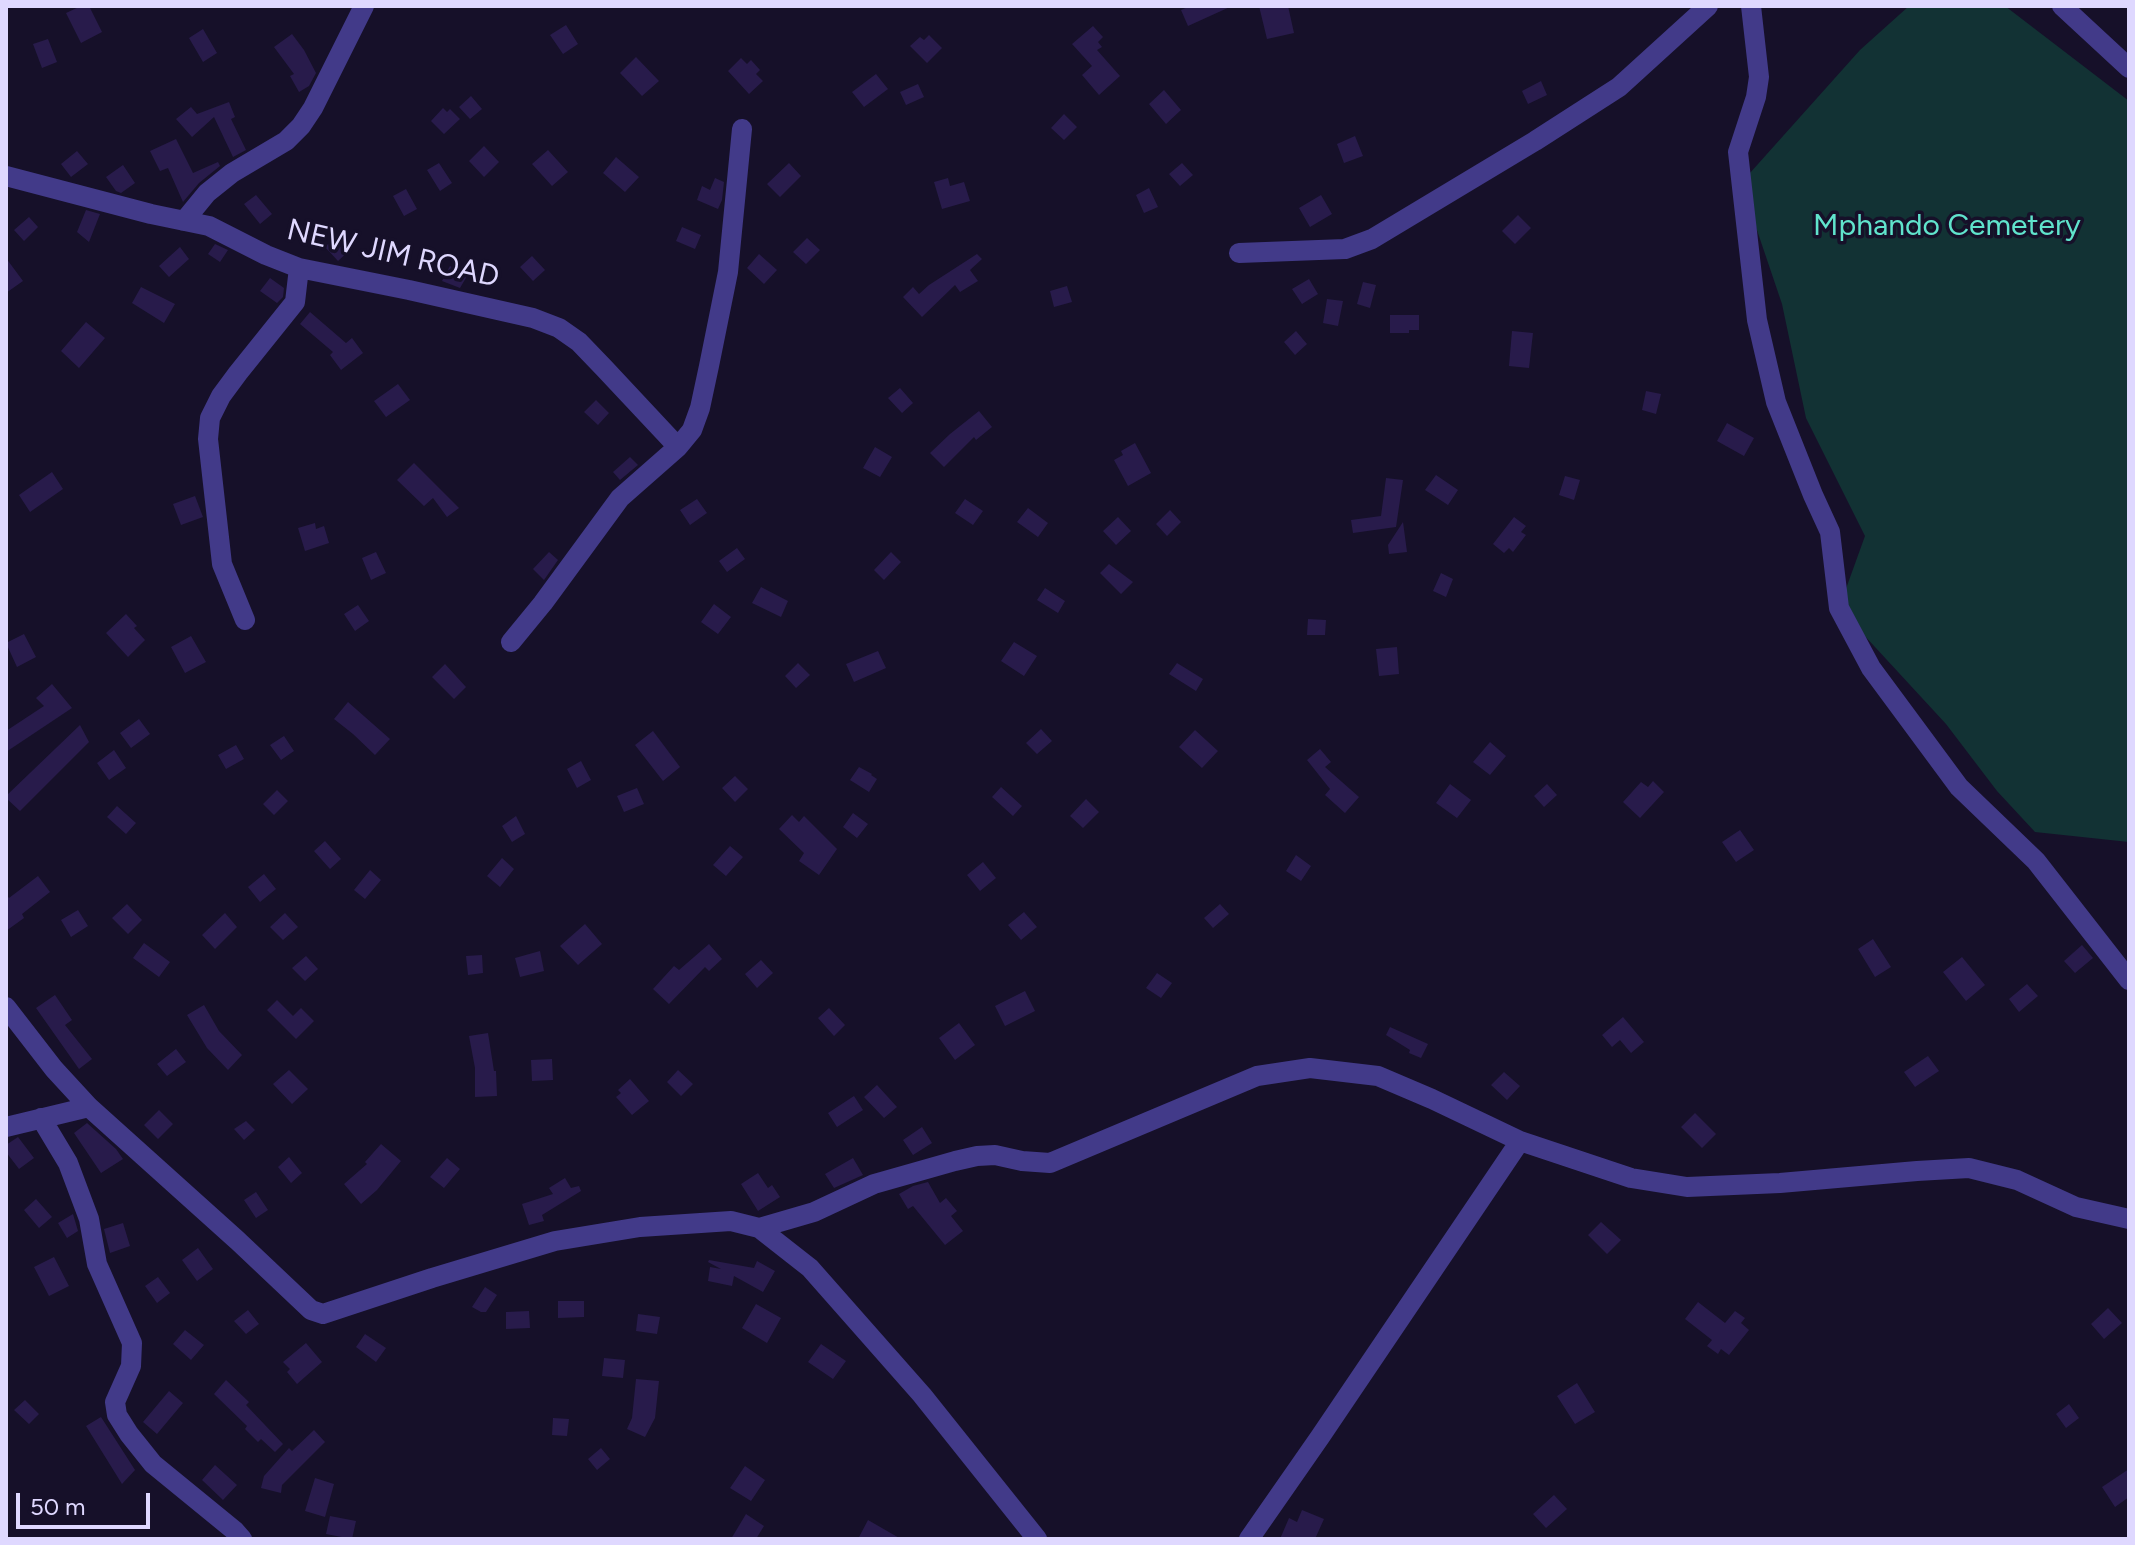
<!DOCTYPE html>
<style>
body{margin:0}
#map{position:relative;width:2135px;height:1545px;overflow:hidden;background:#161029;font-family:Figtree,sans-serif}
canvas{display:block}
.frame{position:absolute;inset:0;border:8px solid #dfd8ff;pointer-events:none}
.scale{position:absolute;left:16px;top:1493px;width:134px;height:36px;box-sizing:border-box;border:4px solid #dfd8ff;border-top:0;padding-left:10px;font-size:24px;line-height:28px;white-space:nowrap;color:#dfd8ff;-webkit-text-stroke:6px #161029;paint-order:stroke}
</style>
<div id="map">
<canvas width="2135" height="1545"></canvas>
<div class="frame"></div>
<div class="scale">50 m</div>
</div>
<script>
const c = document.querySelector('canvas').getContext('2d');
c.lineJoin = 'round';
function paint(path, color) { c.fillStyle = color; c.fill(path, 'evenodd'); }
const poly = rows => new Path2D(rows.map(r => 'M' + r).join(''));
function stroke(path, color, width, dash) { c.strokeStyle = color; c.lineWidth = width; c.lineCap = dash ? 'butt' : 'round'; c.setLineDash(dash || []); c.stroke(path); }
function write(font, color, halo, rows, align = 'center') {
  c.font = font + ' Figtree,sans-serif'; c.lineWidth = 7; c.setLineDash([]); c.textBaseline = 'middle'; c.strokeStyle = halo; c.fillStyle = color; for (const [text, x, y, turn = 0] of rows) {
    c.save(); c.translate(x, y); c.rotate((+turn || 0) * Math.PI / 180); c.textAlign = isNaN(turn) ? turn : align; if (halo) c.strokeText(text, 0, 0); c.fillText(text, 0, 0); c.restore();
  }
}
paint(poly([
 [1909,6,2005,6,2129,101,2129,842,2035,832,1997,791,1946,724,1839,608,1865,536,1806,418,1782,304,1741,183,1860,50]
]), '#123234');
paint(poly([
 [81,6,89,6,102,32,81,43,66,13],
 [1190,6,1232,6,1188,26,1181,10],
 [1259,6,1288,6,1294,33,1267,39],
 [566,25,578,44,563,54,550,35],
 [1093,26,1103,37,1098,42,1102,47,1097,50,1120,76,1099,95,1082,75,1092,66,1072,44],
 [203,29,217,53,203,62,189,38],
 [292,34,304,50,316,73,309,86,299,92,290,76,294,74,274,47],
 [929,35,942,48,927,63,910,46,920,37,924,40],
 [48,39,57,62,42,68,33,44],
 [636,57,659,81,642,96,620,73],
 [741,58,747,64,751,60,760,70,756,74,763,81,749,94,728,71],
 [876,74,888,89,864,107,852,92],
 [1541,81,1547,95,1528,104,1522,91],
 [918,84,924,97,906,105,900,92],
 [1164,90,1181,110,1166,124,1149,104],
 [471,96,482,109,470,119,459,107],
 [229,102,235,117,231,119,246,150,233,157,214,117,192,137,176,119,191,107,197,114],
 [443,108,447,112,450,109,460,119,444,134,431,121],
 [1064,114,1077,127,1064,140,1051,128],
 [1355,136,1363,156,1344,163,1337,144],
 [176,139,193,173,218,162,220,166,199,183,183,202,168,168,160,171,150,151],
 [484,146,499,162,484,177,469,161],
 [548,150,568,172,552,186,532,164],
 [77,151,88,164,71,177,61,164],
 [616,157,639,177,625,192,603,173],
 [439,163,452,183,440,191,427,170],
 [789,163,801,176,780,197,767,184],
 [1182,163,1193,175,1180,186,1169,174],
 [123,165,135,183,121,193,116,191,106,177],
 [715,178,724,182,722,200,718,209,697,200,702,186,710,190],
 [948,178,950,186,964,182,970,201,942,209,934,182],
 [1149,188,1158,207,1144,213,1136,195],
 [406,189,417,209,404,216,393,196],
 [256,195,272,214,260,224,244,204],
 [1321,195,1332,214,1310,227,1299,208],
 [86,210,100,214,89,242,77,232],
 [1518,215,1531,228,1515,244,1502,231],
 [29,217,38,227,24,241,14,230],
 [682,227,701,235,695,249,676,241],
 [337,235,351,249,338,261,325,247],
 [807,238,820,250,806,264,793,252],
 [215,244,228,250,220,262,208,254],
 [180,247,189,259,169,277,159,266],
 [759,254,777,270,764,284,747,268],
 [977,254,982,259,970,270,978,281,960,292,955,285,922,317,903,297,913,287,919,294,929,285],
 [532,256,545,270,533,281,520,267],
 [6,258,23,281,6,293],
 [450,266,467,276,460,288,442,281],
 [270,278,284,288,283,297,277,303,260,291],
 [1309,279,1318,294,1302,304,1292,289],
 [1363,282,1376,285,1370,308,1357,304],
 [1067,286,1072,302,1054,307,1050,291],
 [141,287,175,304,164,323,132,303],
 [1327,299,1343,301,1338,326,1323,323],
 [310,312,346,343,352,338,363,353,341,370,330,355,333,352,300,324],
 [1390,315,1419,315,1419,330,1409,330,1409,333,1390,333],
 [86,322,105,338,79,368,61,351],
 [1296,331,1307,344,1295,355,1284,342],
 [1512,331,1533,333,1529,368,1509,366],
 [398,384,410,400,386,417,374,401],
 [900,388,913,403,902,413,888,398],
 [1646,391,1661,394,1656,414,1642,410],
 [596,400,609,413,598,425,584,412],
 [979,411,992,427,976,440,974,437,944,467,930,453,950,434],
 [1727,423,1754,438,1744,456,1717,441],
 [1135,443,1151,473,1128,486,1114,460,1123,455,1121,451],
 [875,447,892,457,880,477,863,468],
 [630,457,638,465,620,480,613,472],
 [414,463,459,508,447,517,433,498,424,506,397,480],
 [52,472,63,489,30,512,19,495],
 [1436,475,1458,490,1448,505,1425,490],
 [1565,476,1580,480,1574,500,1559,495],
 [1386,478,1403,480,1396,527,1353,533,1351,520,1381,516],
 [195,496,203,517,181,525,173,504],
 [697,499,707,513,690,525,680,510],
 [965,499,983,511,973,525,955,513],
 [1028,508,1048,523,1038,537,1017,522],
 [1170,510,1181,522,1167,536,1156,524],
 [1118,517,1131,531,1116,545,1103,531],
 [1514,517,1526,526,1521,532,1526,535,1513,552,1509,548,1504,553,1493,544],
 [1403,522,1407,552,1389,554,1388,545],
 [315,523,316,529,324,526,329,543,305,551,298,528],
 [737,548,745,559,727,572,719,561],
 [376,552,386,573,371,580,362,558],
 [549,552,558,560,544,580,533,569],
 [891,552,901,562,884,580,874,570],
 [1109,564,1133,582,1121,594,1100,573],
 [1441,573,1453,579,1446,597,1433,591],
 [761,587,788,601,781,617,752,603],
 [1045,588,1065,601,1058,613,1037,600],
 [714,604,731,617,718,634,701,622],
 [358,605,369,621,355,631,344,614],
 [126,614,137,626,134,628,145,640,128,657,106,633],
 [1308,619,1326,620,1325,635,1307,635],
 [24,634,36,657,17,667,6,643],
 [191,636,206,662,185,673,171,647],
 [1014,642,1037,656,1024,676,1001,661],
 [1397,647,1399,674,1379,676,1376,649],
 [878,651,886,668,854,682,846,664],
 [798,663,810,675,796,688,785,676],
 [1177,663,1203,679,1196,691,1169,674],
 [445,664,466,687,454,699,432,677],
 [52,684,72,708,6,752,6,731,44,706,36,698],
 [348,702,390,739,375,755,353,734,334,719],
 [139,719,150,734,131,748,120,733],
 [80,725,89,742,20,811,6,798,6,796],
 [1041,729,1052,741,1037,754,1026,743],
 [1195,730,1218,751,1202,768,1179,747],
 [653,731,680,767,663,781,635,745],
 [284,736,294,751,281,760,270,745],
 [1490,742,1506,756,1490,775,1473,762],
 [236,745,244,759,226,769,218,755],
 [1320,749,1331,762,1325,767,1359,797,1345,813,1325,795,1330,789,1307,760],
 [114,750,126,768,109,780,97,763],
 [581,761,591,780,577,788,567,769],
 [859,767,872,774,871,775,877,779,869,792,850,780],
 [735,776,748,789,735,802,722,788],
 [1653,781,1664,792,1640,818,1623,802,1641,782,1648,787],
 [1450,784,1471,800,1457,818,1436,803],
 [1547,784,1557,795,1544,807,1534,796],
 [1001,787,1022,806,1013,816,992,797],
 [637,788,644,804,624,812,617,796],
 [277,790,288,801,274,815,263,804],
 [1086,799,1099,812,1083,828,1070,816],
 [117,806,136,823,126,834,107,817],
 [853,813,868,824,857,838,843,827],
 [792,815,799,822,804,816,837,849,819,875,799,861,804,853,779,829],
 [516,816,525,834,512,842,502,826],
 [1740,830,1754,850,1736,862,1722,842],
 [325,841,341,859,330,869,314,851],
 [730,846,743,857,726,876,713,865],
 [1296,855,1311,866,1301,881,1286,871],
 [502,858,514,869,500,887,487,876],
 [983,862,996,878,980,891,967,875],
 [370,870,381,880,365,899,354,890],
 [264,874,276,889,260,902,248,887],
 [38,876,50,892,22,914,24,918,6,931,6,894,9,898],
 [127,904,142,920,128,934,112,918],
 [1220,904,1229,914,1213,928,1204,918],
 [78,910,88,926,71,937,61,920],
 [1024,912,1037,927,1021,940,1008,925],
 [225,913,237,927,215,949,202,935],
 [285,913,298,927,283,940,270,927],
 [585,924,602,944,578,965,560,946],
 [1873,939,1891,967,1875,977,1858,949],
 [144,943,170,962,159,977,133,958],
 [709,944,722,959,709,971,705,967,669,1004,653,989,674,966,679,970],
 [2082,945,2093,958,2075,973,2064,961],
 [540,951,544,971,520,977,515,958],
 [482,955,483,973,468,975,466,956],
 [306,956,318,969,305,981,292,968],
 [1962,957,1985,985,1966,1001,1943,972],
 [761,960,773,973,757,988,745,974],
 [1157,973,1172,983,1161,998,1146,988],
 [2027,984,2038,996,2019,1012,2009,999],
 [1025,991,1035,1011,1005,1026,995,1006],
 [55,995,72,1020,65,1025,92,1059,79,1069,36,1008],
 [277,1000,293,1016,301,1008,314,1021,296,1039,267,1010],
 [204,1005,219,1031,242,1055,228,1070,207,1048,187,1015],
 [829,1008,845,1025,834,1036,818,1018],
 [1623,1017,1644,1042,1631,1053,1620,1040,1612,1047,1602,1035],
 [959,1023,975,1045,955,1060,939,1038],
 [1390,1027,1428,1044,1421,1058,1409,1053,1410,1050,1386,1035],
 [488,1033,494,1071,496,1071,497,1096,475,1097,475,1068,469,1036],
 [176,1049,186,1062,167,1076,157,1064],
 [1928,1056,1939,1071,1915,1087,1904,1072],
 [552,1059,553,1080,532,1081,531,1060],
 [289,1070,308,1089,292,1104,273,1084],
 [678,1070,693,1084,681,1096,667,1082],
 [1504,1072,1520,1086,1507,1100,1491,1085],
 [630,1079,649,1101,632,1115,616,1097,621,1093,618,1090],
 [877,1085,897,1107,884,1118,864,1097],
 [854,1096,863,1110,837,1127,828,1113],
 [159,1110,173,1124,158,1139,144,1125],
 [1695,1113,1716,1134,1702,1148,1681,1127],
 [246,1121,255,1130,244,1140,234,1129],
 [87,1123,116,1149,123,1159,101,1173,74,1133],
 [922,1127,932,1143,913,1155,903,1140],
 [18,1137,34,1158,19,1169,6,1152,6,1145],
 [381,1144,401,1161,377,1190,361,1204,344,1184,367,1164,365,1162],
 [289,1157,302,1173,291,1183,278,1167],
 [447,1158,460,1169,444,1188,430,1177],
 [853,1158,863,1175,834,1188,825,1174],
 [758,1173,768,1188,772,1185,780,1197,758,1211,741,1184],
 [565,1178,571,1188,579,1186,581,1191,542,1215,544,1221,529,1225,522,1204,553,1194,549,1188],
 [928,1182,940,1203,946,1198,957,1211,951,1216,963,1231,945,1245,913,1206,908,1209,899,1194,913,1186],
 [256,1192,268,1210,256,1218,244,1200],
 [36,1199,52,1217,39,1228,24,1210],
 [73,1214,78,1231,67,1238,58,1223],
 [1601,1222,1621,1240,1607,1254,1588,1235],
 [123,1223,130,1246,110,1253,104,1229],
 [198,1248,213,1269,197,1281,182,1260],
 [54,1257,69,1286,49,1296,34,1267],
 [709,1260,754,1268,757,1261,775,1271,763,1292,734,1276,732,1286,708,1281,710,1267,721,1269,708,1262],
 [158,1277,170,1293,157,1303,145,1286],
 [485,1287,497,1295,486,1312,481,1312,472,1307],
 [558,1301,584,1301,584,1317,558,1318],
 [1698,1302,1725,1323,1735,1311,1745,1318,1741,1323,1749,1330,1729,1355,1721,1349,1718,1354,1707,1346,1712,1340,1685,1319],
 [756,1304,781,1318,767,1343,742,1328],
 [2108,1308,2122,1323,2104,1339,2091,1324],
 [248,1310,259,1324,246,1334,234,1321],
 [529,1311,530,1328,506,1329,506,1312],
 [638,1314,660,1317,657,1334,636,1331],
 [185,1330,204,1345,191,1360,173,1344],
 [365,1334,386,1348,376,1362,356,1347],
 [306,1343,322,1362,297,1384,287,1372,290,1369,283,1362],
 [821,1344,846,1361,833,1379,808,1362],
 [604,1358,625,1360,623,1378,602,1376],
 [636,1379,659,1381,655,1418,645,1437,627,1429,632,1418],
 [226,1380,249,1402,246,1405,283,1444,275,1452,261,1439,258,1442,245,1429,247,1426,214,1394],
 [1577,1383,1595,1412,1575,1424,1557,1396],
 [169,1391,183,1403,157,1434,143,1422],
 [25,1400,39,1414,29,1424,14,1410],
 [2069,1404,2079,1418,2066,1428,2056,1414],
 [101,1417,135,1470,122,1484,86,1426],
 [553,1418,569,1419,567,1436,552,1435],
 [314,1430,325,1442,282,1485,281,1493,261,1488,264,1476,289,1448,292,1451],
 [601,1448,610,1459,597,1470,588,1459],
 [215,1465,237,1485,223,1500,202,1480],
 [745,1466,765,1480,751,1501,730,1488],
 [2129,1469,2129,1497,2115,1507,2102,1487],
 [315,1478,334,1484,325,1517,305,1511],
 [1554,1495,1567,1509,1546,1528,1533,1514],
 [1302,1510,1324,1519,1315,1539,1280,1539,1289,1518,1297,1522],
 [746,1514,764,1526,756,1539,731,1539],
 [330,1516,356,1521,352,1539,326,1534],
 [868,1520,901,1539,858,1539]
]), '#281b4b');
stroke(poly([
 [1751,6,1759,77,1756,97,1738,152,1757,320,1776,402,1813,495,1830,532,1839,608,1871,668,1959,787,2036,861,2129,980],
 [2062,6,2129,68],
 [6,176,151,214,209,226,266,255,299,268,409,290,533,318,559,328,579,342,604,368,678,447],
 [184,221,207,193,232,173,286,141,301,126,313,108,364,6],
 [1239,253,1345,249,1372,239,1535,141,1619,87,1708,6],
 [245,620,222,564,208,439,210,418,221,396,238,373,295,302,299,268],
 [511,642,543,603,620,498,678,447,692,430,700,408,709,366,728,272,742,129],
 [6,1007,54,1069,89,1107,238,1241,311,1310,323,1314,432,1278,555,1241,640,1227,731,1221,759,1228,810,1268,922,1395,1037,1539],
 [41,1118,68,1163,89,1219,97,1264,132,1343,131,1366,115,1402,117,1415,129,1434,153,1464,235,1531,242,1539],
 [6,1127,89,1107],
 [759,1228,814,1212,874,1184,955,1161,977,1156,995,1155,1022,1161,1050,1163,1257,1076,1310,1068,1378,1076,1432,1099,1520,1141,1631,1178,1687,1187,1780,1183,1917,1171,1969,1168,2017,1180,2076,1207,2129,1219],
 [1249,1539,1320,1437,1520,1141]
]), '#423a89', 20);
write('30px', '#60e3cc', '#161029', [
 ["Mphando Cemetery",1947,226]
]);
write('30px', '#dfd8ff', '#161029', [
 ["NEW JIM ROAD",393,254,13]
]);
</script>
